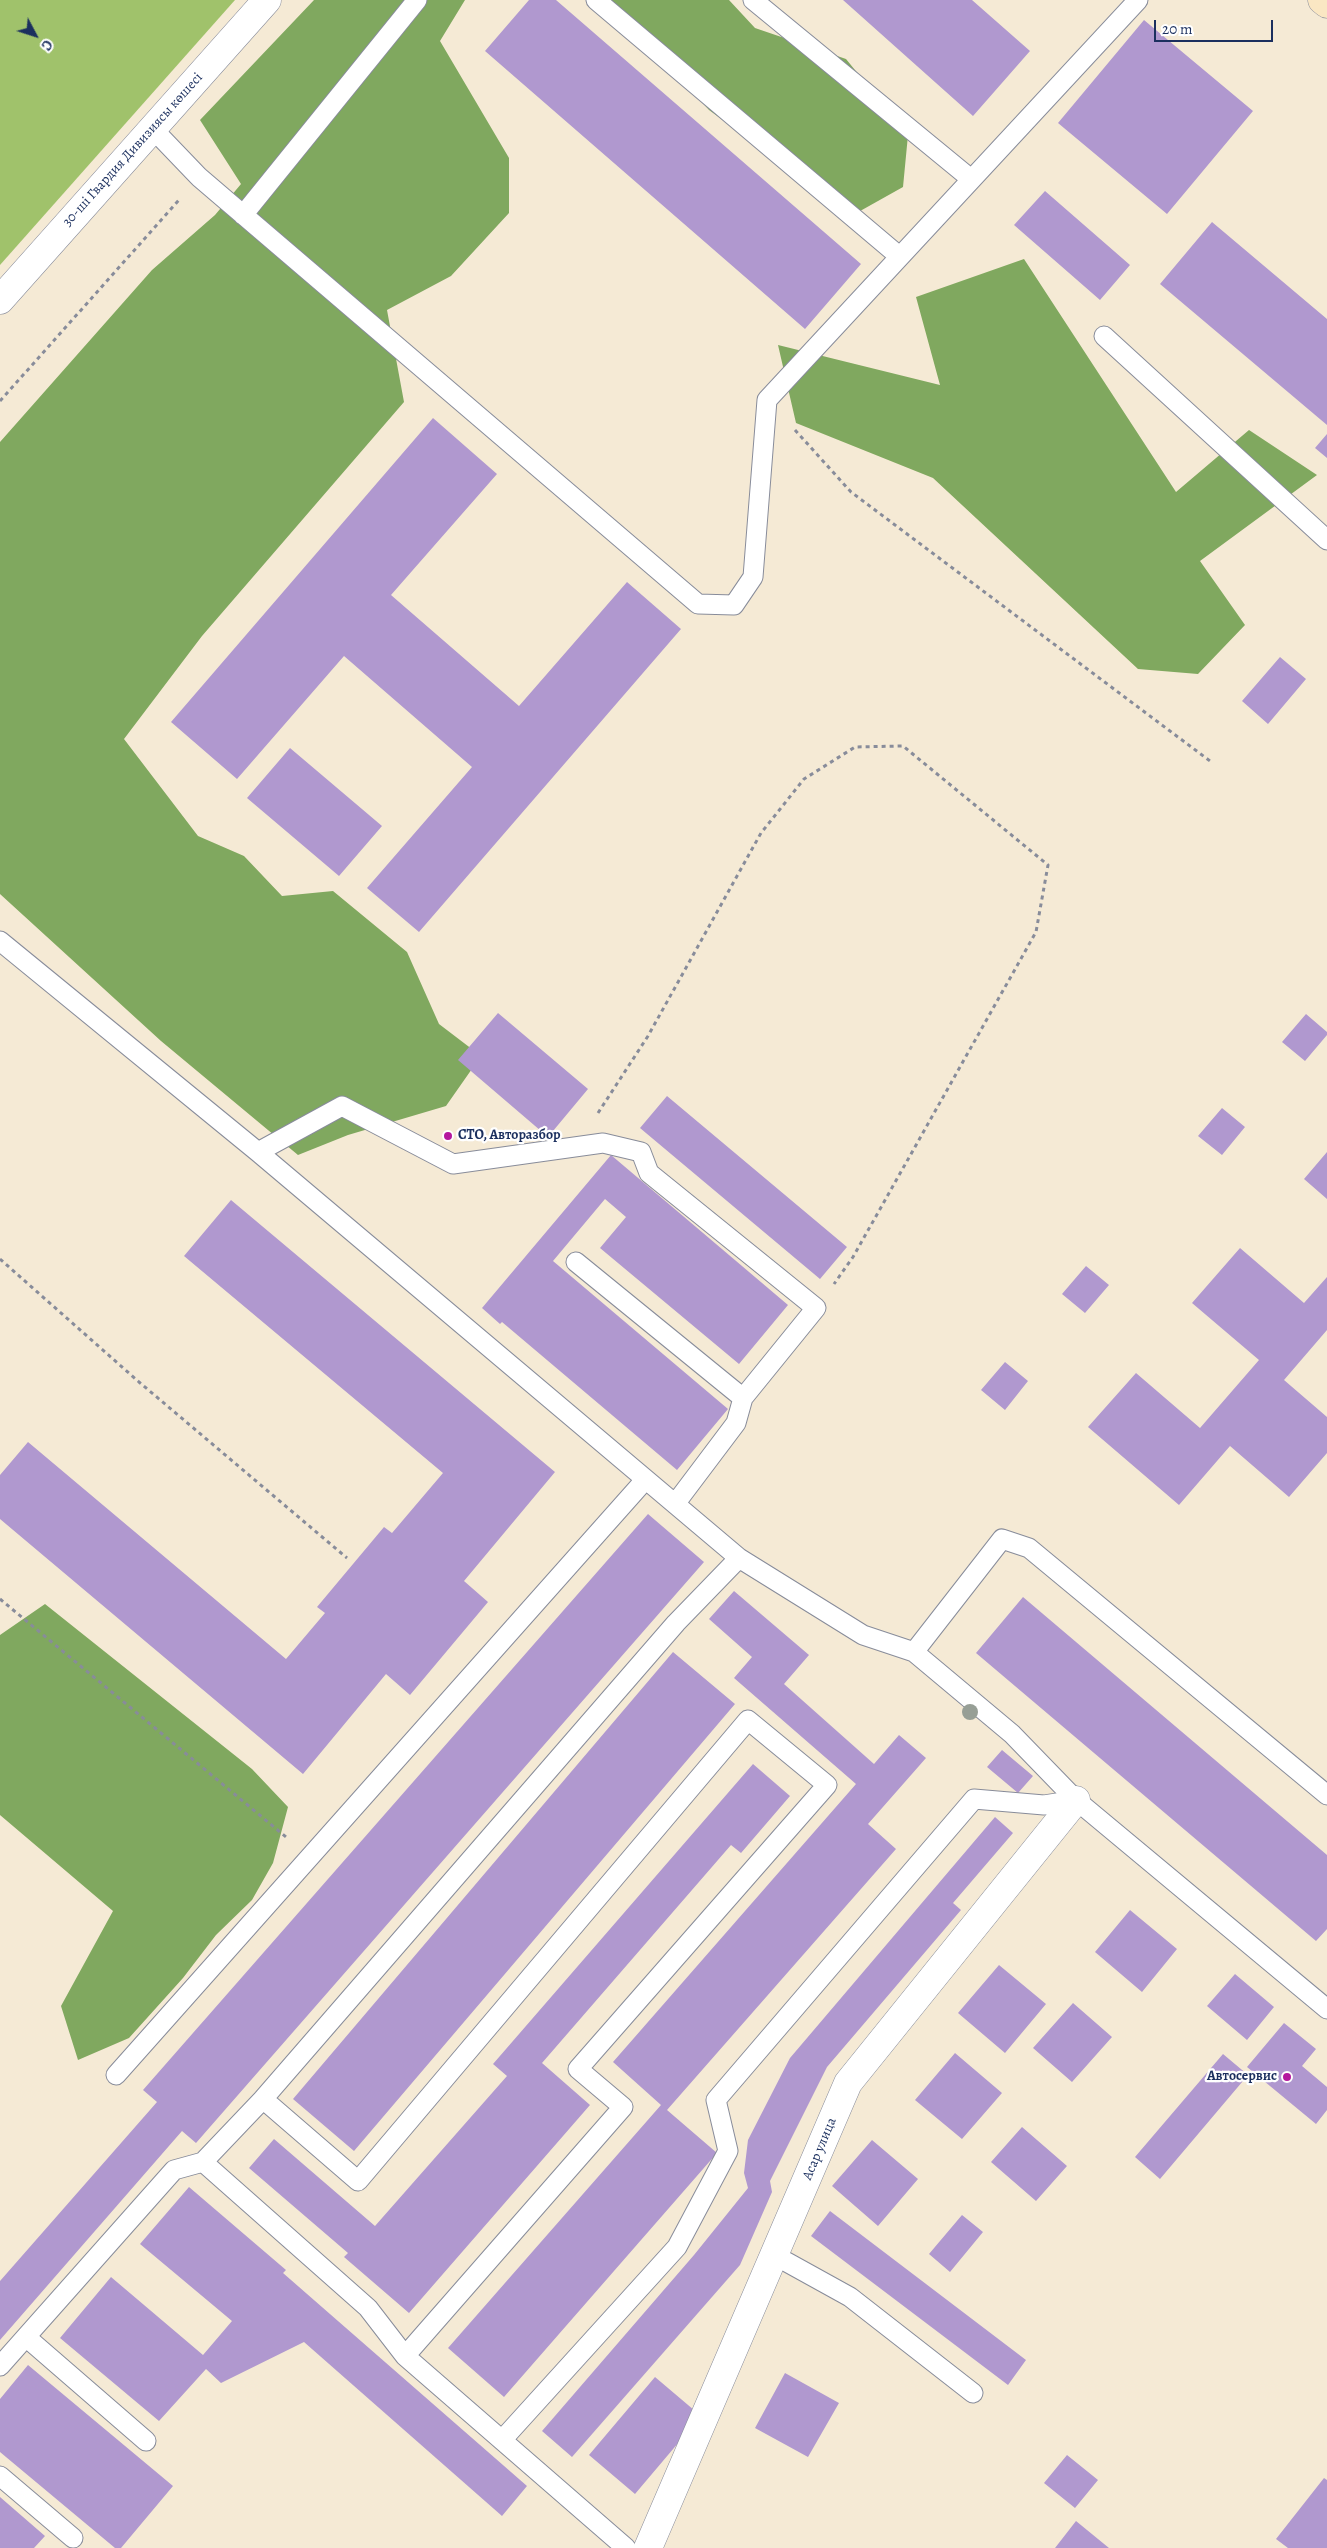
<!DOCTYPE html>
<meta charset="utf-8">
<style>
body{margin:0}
#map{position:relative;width:1327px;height:2548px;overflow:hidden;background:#f5ead5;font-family:Alegreya,serif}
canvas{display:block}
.north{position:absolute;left:10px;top:10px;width:50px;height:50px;-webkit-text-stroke:4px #fff;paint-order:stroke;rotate:130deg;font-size:14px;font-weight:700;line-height:20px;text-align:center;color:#1b2f5e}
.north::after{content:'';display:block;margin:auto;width:18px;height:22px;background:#1b2f5e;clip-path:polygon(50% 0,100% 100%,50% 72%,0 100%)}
.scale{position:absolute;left:1154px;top:20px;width:119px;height:22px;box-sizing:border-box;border:2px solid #1b2f5e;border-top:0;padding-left:6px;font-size:15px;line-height:18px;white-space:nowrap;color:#1b2f5e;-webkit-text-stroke:4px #fff;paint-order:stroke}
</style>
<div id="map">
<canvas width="1327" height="2548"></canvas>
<div class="north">С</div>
<div class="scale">20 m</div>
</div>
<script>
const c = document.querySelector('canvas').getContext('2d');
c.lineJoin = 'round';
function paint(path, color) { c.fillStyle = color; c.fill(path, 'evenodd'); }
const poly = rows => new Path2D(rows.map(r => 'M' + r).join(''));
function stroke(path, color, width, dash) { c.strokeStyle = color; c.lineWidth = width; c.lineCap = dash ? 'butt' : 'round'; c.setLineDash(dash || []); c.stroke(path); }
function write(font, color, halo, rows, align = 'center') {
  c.font = font + ' Alegreya,serif'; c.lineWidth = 4.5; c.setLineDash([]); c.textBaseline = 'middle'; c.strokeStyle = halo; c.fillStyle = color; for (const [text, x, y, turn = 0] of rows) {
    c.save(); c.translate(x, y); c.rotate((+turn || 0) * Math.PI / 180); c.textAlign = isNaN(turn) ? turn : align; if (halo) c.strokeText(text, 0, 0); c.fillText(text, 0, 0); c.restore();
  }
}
paint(poly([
 [0,0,235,0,0,265]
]), '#a0c26b');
paint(poly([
 [314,0,465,0,440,41,509,158,509,213,451,276,387,310,404,402,202,636,124,739,198,836,244,856,282,896,333,891,407,952,439,1024,481,1056,446,1106,348,1135,298,1155,161,1041,0,894,0,442,152,270,215,215,241,184,200,120],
 [608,0,729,0,755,28,846,59,908,135,903,187,853,215,709,110],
 [1024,259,1176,492,1249,430,1317,475,1200,561,1245,625,1198,674,1138,669,933,478,796,423,778,345,940,385,916,297],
 [45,1604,252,1769,288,1807,273,1863,252,1900,216,1935,183,1978,129,2038,78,2060,61,2006,113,1911,0,1815,0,1635]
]), '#80a85f');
paint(poly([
 [529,0,556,0,861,264,805,329,485,51],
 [843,0,972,0,1030,51,973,116],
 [1144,20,1253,111,1167,214,1058,123],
 [1045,191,1130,265,1100,300,1014,225],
 [1212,222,1327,319,1327,425,1160,284],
 [433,418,497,474,391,595,519,706,627,582,681,629,419,932,367,888,472,767,344,656,237,779,171,722],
 [1327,434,1327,458,1315,448],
 [1280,657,1306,679,1268,724,1242,701],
 [290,748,382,826,339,876,247,798],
 [498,1013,588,1089,548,1137,458,1060],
 [1306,1014,1327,1032,1327,1035,1305,1061,1282,1042],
 [667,1096,847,1247,820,1279,640,1128],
 [1222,1108,1245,1127,1222,1155,1198,1136],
 [1327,1152,1327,1199,1304,1179],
 [611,1155,788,1305,739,1364,600,1248,626,1217,605,1199,553,1261,728,1409,677,1470,502,1322,500,1324,482,1308],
 [231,1200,555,1472,464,1581,488,1602,410,1695,386,1674,303,1774,0,1519,0,1475,28,1442,286,1659,325,1613,317,1607,384,1527,392,1533,443,1473,184,1256],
 [1240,1248,1304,1303,1327,1277,1327,1330,1284,1380,1327,1417,1327,1453,1289,1497,1230,1446,1179,1505,1088,1427,1136,1373,1200,1428,1259,1360,1192,1303],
 [1086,1266,1109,1285,1085,1313,1062,1294],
 [1005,1362,1028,1381,1005,1410,981,1390],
 [648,1514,704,1562,196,2143,182,2131,0,2340,0,2281,157,2102,143,2090],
 [734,1591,809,1655,784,1684,874,1764,899,1735,926,1758,868,1824,896,1849,667,2110,717,2153,504,2397,448,2348,661,2105,613,2062,856,1784,734,1678,752,1657,709,1619],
 [1023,1597,1327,1855,1327,1929,1316,1941,976,1653],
 [673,1652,735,1704,354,2151,293,2099],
 [1002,1750,1033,1776,1018,1793,987,1767],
 [753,1764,790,1796,741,1853,731,1845,542,2063,590,2105,409,2313,344,2257,348,2253,249,2168,274,2139,375,2226,507,2076,493,2064],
 [995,1817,1013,1833,953,1903,961,1910,827,2067,770,2181,772,2192,740,2265,572,2457,542,2431,694,2255,748,2188,744,2173,748,2140,790,2058],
 [1130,1910,1177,1949,1142,1992,1095,1952],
 [999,1965,1046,2004,1005,2053,958,2013],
 [1235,1974,1274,2007,1247,2040,1207,2006],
 [1073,2003,1112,2037,1072,2082,1033,2048],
 [1284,2023,1316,2049,1302,2066,1327,2087,1327,2110,1316,2124,1247,2067],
 [955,2053,1002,2093,962,2139,915,2100],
 [1223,2054,1248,2075,1160,2179,1135,2157],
 [1022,2127,1067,2166,1036,2201,991,2162],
 [872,2140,918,2179,878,2226,832,2186],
 [189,2187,286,2270,283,2273,527,2486,502,2516,304,2342,221,2383,206,2369,159,2421,60,2338,111,2277,203,2355,232,2321,140,2244],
 [830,2211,1026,2360,1008,2385,811,2236],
 [962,2215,983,2232,950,2272,929,2254],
 [28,2365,173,2486,121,2548,115,2548,0,2452,0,2399],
 [785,2373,839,2403,808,2457,755,2428],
 [655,2377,701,2416,635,2494,589,2455],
 [1067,2455,1098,2480,1075,2508,1044,2483],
 [1324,2478,1327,2480,1327,2548,1288,2548,1276,2539],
 [0,2497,45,2536,34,2548,0,2548],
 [1076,2521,1109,2548,1055,2548]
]), '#b098cf');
const service = poly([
 [596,0,899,256],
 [753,0,971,179],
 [152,128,199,177,698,604,734,605,753,577,767,400,1138,0],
 [243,215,417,0],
 [1104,336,1327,540],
 [0,941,258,1152,739,1558,863,1635,914,1652,1002,1539,1029,1548,1327,1795],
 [258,1152,342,1106,453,1164,603,1143,641,1152,649,1173,816,1308,743,1398,576,1262],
 [675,1504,736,1423,743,1398],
 [914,1652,1012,1734,1076,1800,1327,2009],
 [116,2075,645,1480],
 [263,2099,358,2181,748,1720,827,1785,578,2069,623,2107,405,2356],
 [203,2162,368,2308,405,2356,626,2548],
 [774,2255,850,2297,973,2393],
 [26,2337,146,2441],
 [0,2366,174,2170,203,2162,263,2099,676,1623,739,1558],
 [502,2440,677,2247,728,2151,716,2100,974,1799,1044,1805,1076,1800],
 [0,2476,73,2538]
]);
const minor = poly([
 [648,2548,848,2083,1076,1800]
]);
const tertiary = poly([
 [0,300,267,0]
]);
const secondary = poly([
 [1322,0,1327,4]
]);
stroke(service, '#888c9a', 21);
stroke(minor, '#888c9a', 29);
stroke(tertiary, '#888c9a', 29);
stroke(secondary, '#888c9a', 29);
stroke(poly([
 [0,401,179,200],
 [795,430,851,492,1210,761],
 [598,1113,648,1036,761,833,804,779,855,747,903,746,1048,865,1036,932,853,1257,834,1284],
 [0,1259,139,1382,347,1558],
 [0,1599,286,1837]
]), '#888c9a', 3, [4, 4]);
stroke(service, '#fff', 19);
stroke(minor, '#fff', 28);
stroke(tertiary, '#fff', 28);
stroke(secondary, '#fae7c3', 28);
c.fillStyle = '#979f96';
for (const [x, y] of [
 [970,1712]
]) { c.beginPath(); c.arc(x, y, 8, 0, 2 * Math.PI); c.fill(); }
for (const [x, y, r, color] of [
 [448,1136,5,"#b5179e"],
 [1287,2077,5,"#b5179e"]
]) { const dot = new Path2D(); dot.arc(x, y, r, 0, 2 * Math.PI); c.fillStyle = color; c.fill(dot); stroke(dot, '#fff', 2); }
write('14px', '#1b2f5e', '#fff', [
 ["30-ші Гвардия Дивизиясы көшесі",133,150,-48],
 ["Асар улица",820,2149,-67]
]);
write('bold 14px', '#1b2f5e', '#fff', [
 ["СТО, Авторазбор",458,1136],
 ["Автосервис",1277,2077,"right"]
], 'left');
</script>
